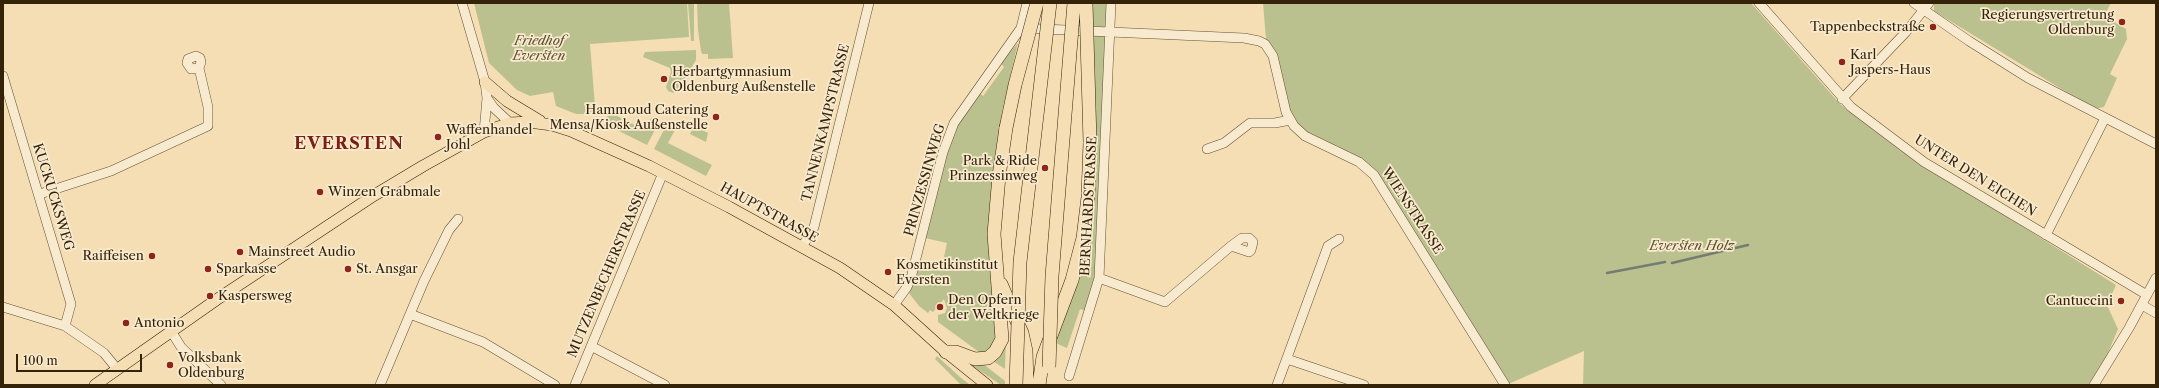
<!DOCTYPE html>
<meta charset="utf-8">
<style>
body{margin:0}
#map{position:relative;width:2159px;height:388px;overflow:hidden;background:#f5deb4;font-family:"Libre Caslon Text",serif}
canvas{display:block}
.frame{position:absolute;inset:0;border:4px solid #342209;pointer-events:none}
.scale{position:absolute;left:16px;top:354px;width:126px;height:18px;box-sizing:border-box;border:2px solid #342209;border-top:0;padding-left:5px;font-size:12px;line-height:14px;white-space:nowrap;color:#342209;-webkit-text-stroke:3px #f8eace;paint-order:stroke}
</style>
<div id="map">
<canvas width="2159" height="388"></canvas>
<div class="frame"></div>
<div class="scale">100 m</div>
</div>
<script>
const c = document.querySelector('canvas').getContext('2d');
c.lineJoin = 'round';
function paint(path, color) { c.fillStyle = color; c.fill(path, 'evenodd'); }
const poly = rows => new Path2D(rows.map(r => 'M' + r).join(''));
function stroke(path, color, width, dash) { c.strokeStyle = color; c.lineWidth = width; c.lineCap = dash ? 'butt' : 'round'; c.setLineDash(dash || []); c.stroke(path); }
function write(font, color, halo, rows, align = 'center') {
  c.font = font + ' "Libre Caslon Text",serif'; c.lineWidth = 3.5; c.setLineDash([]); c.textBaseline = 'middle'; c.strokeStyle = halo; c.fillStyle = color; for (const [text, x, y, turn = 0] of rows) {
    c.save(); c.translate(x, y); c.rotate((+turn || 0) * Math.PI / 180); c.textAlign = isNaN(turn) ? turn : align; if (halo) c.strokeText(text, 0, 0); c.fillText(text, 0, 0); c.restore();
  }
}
paint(poly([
 [474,3,687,3,689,37,590,44,595,106,591,114,576,114,556,106,553,92,530,96,517,90,489,63],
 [688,3,694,3,694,41,691,41],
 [697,3,729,3,733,58,708,59,708,54,702,54,701,51,698,30],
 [1088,3,1111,3,1102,233,1090,313,1080,309,1067,348,1051,341,1083,238],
 [1263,3,1751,3,1840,104,1900,150,2116,285,2107,305,2118,329,2105,360,2088,385,1583,385,1584,351,1506,385,1374,175,1294,126,1266,39],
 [1934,3,2111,3,2104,16,2126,29,2127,39,2110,74,2117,78,2104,107,2094,109,1934,11],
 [1018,43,1002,111,994,163,990,210,997,341,983,355,938,322,938,315,945,313,947,308,944,299,933,312,930,310,928,313,919,306,909,293,918,267,941,271,947,243,925,238,949,140,956,124,979,93,983,96,1004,67,1000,63],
 [696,50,696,60,678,90,673,93,668,91,666,87,671,72,670,68,643,57,645,52],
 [609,112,645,130,651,118,659,122,647,145,615,129,603,127],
 [666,126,675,130,668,143,712,165,706,176,654,149],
 [694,126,708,133,706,142,690,134],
 [1006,338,1005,369,993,361],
 [937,356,960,377,970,385,961,385,935,359],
 [967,362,982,363,1005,381,1005,385,1001,385]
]), '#bac18e');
stroke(poly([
 [1672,263,1748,245],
 [1607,273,1665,262]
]), '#757d72', 2.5);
const minor = poly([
 [462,3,485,82,487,98,494,108,510,123],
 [1759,3,1851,107,1924,162,2147,295],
 [1914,3,1969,41,2028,78,2156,144],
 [1021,28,1244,38,1259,41,1265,44,1273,56,1286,112,1294,126,1305,136,1359,162,1374,175,1505,385],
 [3,76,71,304,65,326],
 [1842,99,1906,32,1929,3],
 [484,132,487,98],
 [1207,149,1224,143,1250,123,1275,123,1290,120],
 [40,194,111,171,208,126,208,107,199,68,201,62,200,58,196,56,188,59,187,63,191,69,199,68],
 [2046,235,2105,118],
 [802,247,814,227,869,3],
 [1099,278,1165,302,1231,246,1242,238,1249,238,1253,242,1251,250,1249,252,1231,246],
 [894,305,907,287,911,278,943,152,954,123,1021,28,1027,3],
 [2142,305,2156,313],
 [3,307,65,326,104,353,117,369],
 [410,314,483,342,555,385],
 [171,331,181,347,221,385],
 [591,346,665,385],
 [1287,359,1364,385],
 [1069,376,1099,278,1111,3],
 [380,385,424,281,449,230,458,219],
 [575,385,663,173],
 [1277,385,1328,246,1339,239],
 [2094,385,2129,328,2156,278]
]);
const major = poly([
 [485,82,507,101,540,121],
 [95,385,216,300,373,196,423,166,484,132,510,123,529,122,552,125,571,131,649,166,729,207,840,268,894,305,946,352,987,385]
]);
const highway = poly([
 [1001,284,1022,333,1026,351,1027,385],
 [946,352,956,352,975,359,988,358,995,352,1002,339,994,234,999,176,1006,128],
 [1039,385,1043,357,1072,280,1083,238,1088,197,1090,142]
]);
stroke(minor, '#645134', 10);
stroke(major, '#342209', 12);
stroke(highway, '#342209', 14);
stroke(minor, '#f8eace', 9);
stroke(major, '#f5deb4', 11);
stroke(highway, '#f5deb4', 13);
const highwayBridge = poly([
 [1086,3,1090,142],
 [1006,128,1015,85,1037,3],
 [1049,367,1052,276,1074,3],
 [1016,385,1020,262,1050,3]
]);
stroke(highwayBridge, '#342209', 14, []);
stroke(highwayBridge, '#f5deb4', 13);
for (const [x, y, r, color] of [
 [2122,22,4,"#8f2418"],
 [1933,27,4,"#8f2418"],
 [1842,62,4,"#8f2418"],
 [664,79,4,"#8f2418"],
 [716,117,4,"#8f2418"],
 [438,137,4,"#8f2418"],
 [1045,168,4,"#8f2418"],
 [320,192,4,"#8f2418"],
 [240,252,4,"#8f2418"],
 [152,256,4,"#8f2418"],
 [208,269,4,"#8f2418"],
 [348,269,4,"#8f2418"],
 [888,272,4,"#8f2418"],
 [210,296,4,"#8f2418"],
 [2121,301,4,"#8f2418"],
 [940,307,4,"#8f2418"],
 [126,323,4,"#8f2418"],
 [170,365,4,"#8f2418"]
]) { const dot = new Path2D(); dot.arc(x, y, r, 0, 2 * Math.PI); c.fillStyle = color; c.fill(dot); stroke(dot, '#f8eace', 1.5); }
write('13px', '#342209', '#f8eace', [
 ["Regierungsvertretung",2114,15,"right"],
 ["Oldenburg",2114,30,"right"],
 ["Tappenbeckstraße",1925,27,"right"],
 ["Karl",1850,55],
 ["Jaspers-Haus",1850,70],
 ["Herbartgymnasium",672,72],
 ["Oldenburg Außenstelle",672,87],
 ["Hammoud Catering",708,110,"right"],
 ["Mensa/Kiosk Außenstelle",708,125,"right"],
 ["Waffenhandel",446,130],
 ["Johl",446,145],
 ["Park & Ride",1037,161,"right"],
 ["Prinzessinweg",1037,176,"right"],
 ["Winzen Grabmale",328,192],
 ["Mainstreet Audio",248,252],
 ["Raiffeisen",144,256,"right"],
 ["Kosmetikinstitut",896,265],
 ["Eversten",896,280],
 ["Sparkasse",216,269],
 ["St. Ansgar",356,269],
 ["Kaspersweg",218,296],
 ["Den Opfern",948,300],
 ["der Weltkriege",948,315],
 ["Cantuccini",2113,301,"right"],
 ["Antonio",134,323],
 ["Volksbank",178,358],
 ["Oldenburg",178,373]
], 'left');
write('italic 13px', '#5c5231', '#f8eace', [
 ["Friedhof",539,41],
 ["Eversten",539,56],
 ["Eversten Holz",1692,246]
]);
write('13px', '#342209', '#f8eace', [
 ["TANNENKAMPSTRASSE",826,123,-76],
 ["UNTER DEN EICHEN",1975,176,32],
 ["PRINZESSINWEG",925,180,-74],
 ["KUCKUCKSWEG",53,197,73],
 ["BERNHARDSTRASSE",1089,206,-87],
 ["WIENSTRASSE",1412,211,57],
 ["HAUPTSTRASSE",769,213,29],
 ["MUTZENBECHERSTRASSE",607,274,-67]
]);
c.letterSpacing = '1px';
write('bold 17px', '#7a1f14', '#f8eace', [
 ["EVERSTEN",349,144]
]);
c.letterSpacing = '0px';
</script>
